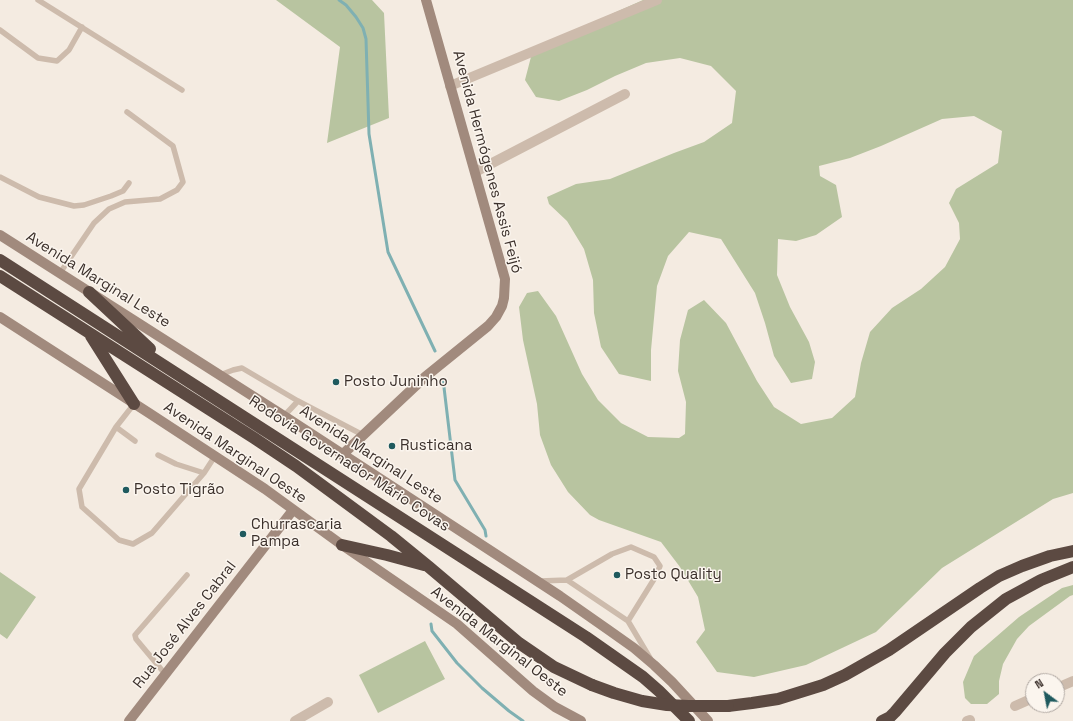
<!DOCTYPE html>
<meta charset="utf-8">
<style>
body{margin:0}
#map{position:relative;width:1073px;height:721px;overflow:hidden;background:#f4ebe1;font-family:"Space Grotesk",sans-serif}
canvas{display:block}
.north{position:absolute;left:1025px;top:673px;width:40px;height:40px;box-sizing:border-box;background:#fbf5ee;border:1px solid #aea6a0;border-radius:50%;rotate:328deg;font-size:11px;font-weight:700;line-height:16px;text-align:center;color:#3b302b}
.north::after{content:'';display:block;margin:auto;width:14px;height:18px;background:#1f5a5e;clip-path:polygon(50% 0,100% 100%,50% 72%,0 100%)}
</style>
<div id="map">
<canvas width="1073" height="721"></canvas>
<div class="north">N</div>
</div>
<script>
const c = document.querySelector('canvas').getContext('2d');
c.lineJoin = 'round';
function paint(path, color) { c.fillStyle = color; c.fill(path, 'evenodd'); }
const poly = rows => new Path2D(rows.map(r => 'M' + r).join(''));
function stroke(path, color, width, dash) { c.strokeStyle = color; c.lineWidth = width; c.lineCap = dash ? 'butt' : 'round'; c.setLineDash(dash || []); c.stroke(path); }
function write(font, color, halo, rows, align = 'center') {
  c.font = font + ' "Space Grotesk",sans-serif'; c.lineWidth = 3; c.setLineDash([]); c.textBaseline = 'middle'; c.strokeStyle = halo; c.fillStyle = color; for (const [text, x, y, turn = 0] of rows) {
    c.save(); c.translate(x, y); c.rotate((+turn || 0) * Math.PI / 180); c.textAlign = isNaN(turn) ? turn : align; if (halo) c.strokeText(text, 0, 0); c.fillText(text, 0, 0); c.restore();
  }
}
paint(poly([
 [276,0,372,0,384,13,389,118,327,143,340,47],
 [643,0,1073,0,1073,493,1053,499,942,568,876,632,806,665,754,677,717,672,696,642,705,630,698,597,680,567,661,542,599,520,590,515,568,492,551,465,540,435,537,404,523,340,519,307,527,293,538,291,556,316,582,374,598,400,621,423,648,437,679,438,685,434,686,402,678,371,680,340,688,310,704,300,726,323,757,381,774,407,801,424,832,418,855,397,861,363,870,332,892,308,921,289,945,267,960,239,959,223,949,203,956,189,998,163,1002,131,974,116,942,119,881,146,850,158,819,166,820,176,836,185,842,217,816,235,796,241,778,239,777,275,790,307,809,342,815,362,812,379,791,383,774,356,765,323,755,293,721,239,689,232,668,256,657,286,651,350,651,381,619,374,601,347,594,313,593,280,584,249,567,221,549,204,547,197,576,184,610,179,674,153,704,142,732,123,736,91,711,66,680,58,646,63,615,76,587,90,559,101,536,97,525,80,532,53,558,38],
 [0,572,36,597,7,639,0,634],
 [1073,585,1073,595,1070,596,1029,626,1017,639,1003,664,999,681,999,694,987,704,971,704,965,698,963,682,974,656,1019,617,1062,588],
 [425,641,445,679,378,713,359,675]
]), '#b8c4a0');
stroke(poly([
 [339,0,346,5,356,17,363,28,366,39,369,134,388,252,435,351],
 [443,379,455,480,485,530,486,536],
 [431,624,432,631,457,663,482,688,509,711,523,721]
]), '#7fb0b2', 3);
stroke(poly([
 [38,0,182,90],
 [0,30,38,58,57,61,69,50,82,27],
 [0,177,39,197,74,206,84,205,111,196,123,191,129,183],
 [60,273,94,223,109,209,125,202,160,199,177,190,183,182,173,146,127,112],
 [220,375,233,370,242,368,298,401,363,435],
 [134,404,116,427,135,441],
 [284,416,298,401],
 [116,427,79,489,82,507,119,540,133,544,152,533,204,473],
 [158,455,176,464,204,473,215,456],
 [567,580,612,554,631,547,654,557,660,566,656,576,628,621],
 [540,581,567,580,628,621,650,658],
 [166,675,136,639,135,635,187,575]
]), '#cdbbac', 5.5);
stroke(poly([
 [450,86,657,0],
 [475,172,625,94],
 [1057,688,1073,681],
 [1015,706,1033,698],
 [295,721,328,702],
 [967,721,970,720]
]), '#cdbbac', 10);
stroke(poly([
 [0,235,284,416,560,596,610,631,634,648,654,665,672,682,708,721],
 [0,317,149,413,265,489,342,545,457,624,533,691,555,707,581,721],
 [342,455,425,377,488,326,496,317,502,306,504,298,505,279,426,0],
 [129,721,293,510]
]), '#a18a7d', 10);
stroke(poly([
 [0,260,586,637,643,677,659,691,689,721],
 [0,276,254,438,296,466,391,536,429,567,519,643,554,667,592,685],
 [89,292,150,349],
 [91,336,134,404],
 [342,545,387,555,424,565],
 [728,706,752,703,778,699,823,685,845,675,889,650,980,588,999,576,1022,566,1050,556,1073,551],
 [882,721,890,717,895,712,945,653,971,627,1006,599,1041,580,1073,567]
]), '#5c4a42', 12);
stroke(poly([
 [592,685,614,693,642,701,667,705,688,706,728,706]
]), '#5c4a42', 12);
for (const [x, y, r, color] of [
 [336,382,4,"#1f5a5e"],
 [392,446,4,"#1f5a5e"],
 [126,490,4,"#1f5a5e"],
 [243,534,4,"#1f5a5e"],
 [617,575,4,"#1f5a5e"]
]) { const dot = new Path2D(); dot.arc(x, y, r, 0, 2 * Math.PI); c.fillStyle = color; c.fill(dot); stroke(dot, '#fbf5ee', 1.5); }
write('15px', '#3b302b', '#fbf5ee', [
 ["Avenida Hermógenes Assis Feijó",487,162,75],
 ["Avenida Marginal Leste",98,280,32],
 ["Avenida Marginal Oeste",235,453,34],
 ["Avenida Marginal Leste",371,455,33],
 ["Rodovia Governador Mário Covas",349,464,33],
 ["Rua José Alves Cabral",185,625,-52],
 ["Avenida Marginal Oeste",499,642,38]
]);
write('15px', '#3b302b', '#fbf5ee', [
 ["Posto Juninho",344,382],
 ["Rusticana",400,446],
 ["Posto Tigrão",134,490],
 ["Churrascaria",251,525],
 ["Pampa",251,542],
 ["Posto Quality",625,575]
], 'left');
</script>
